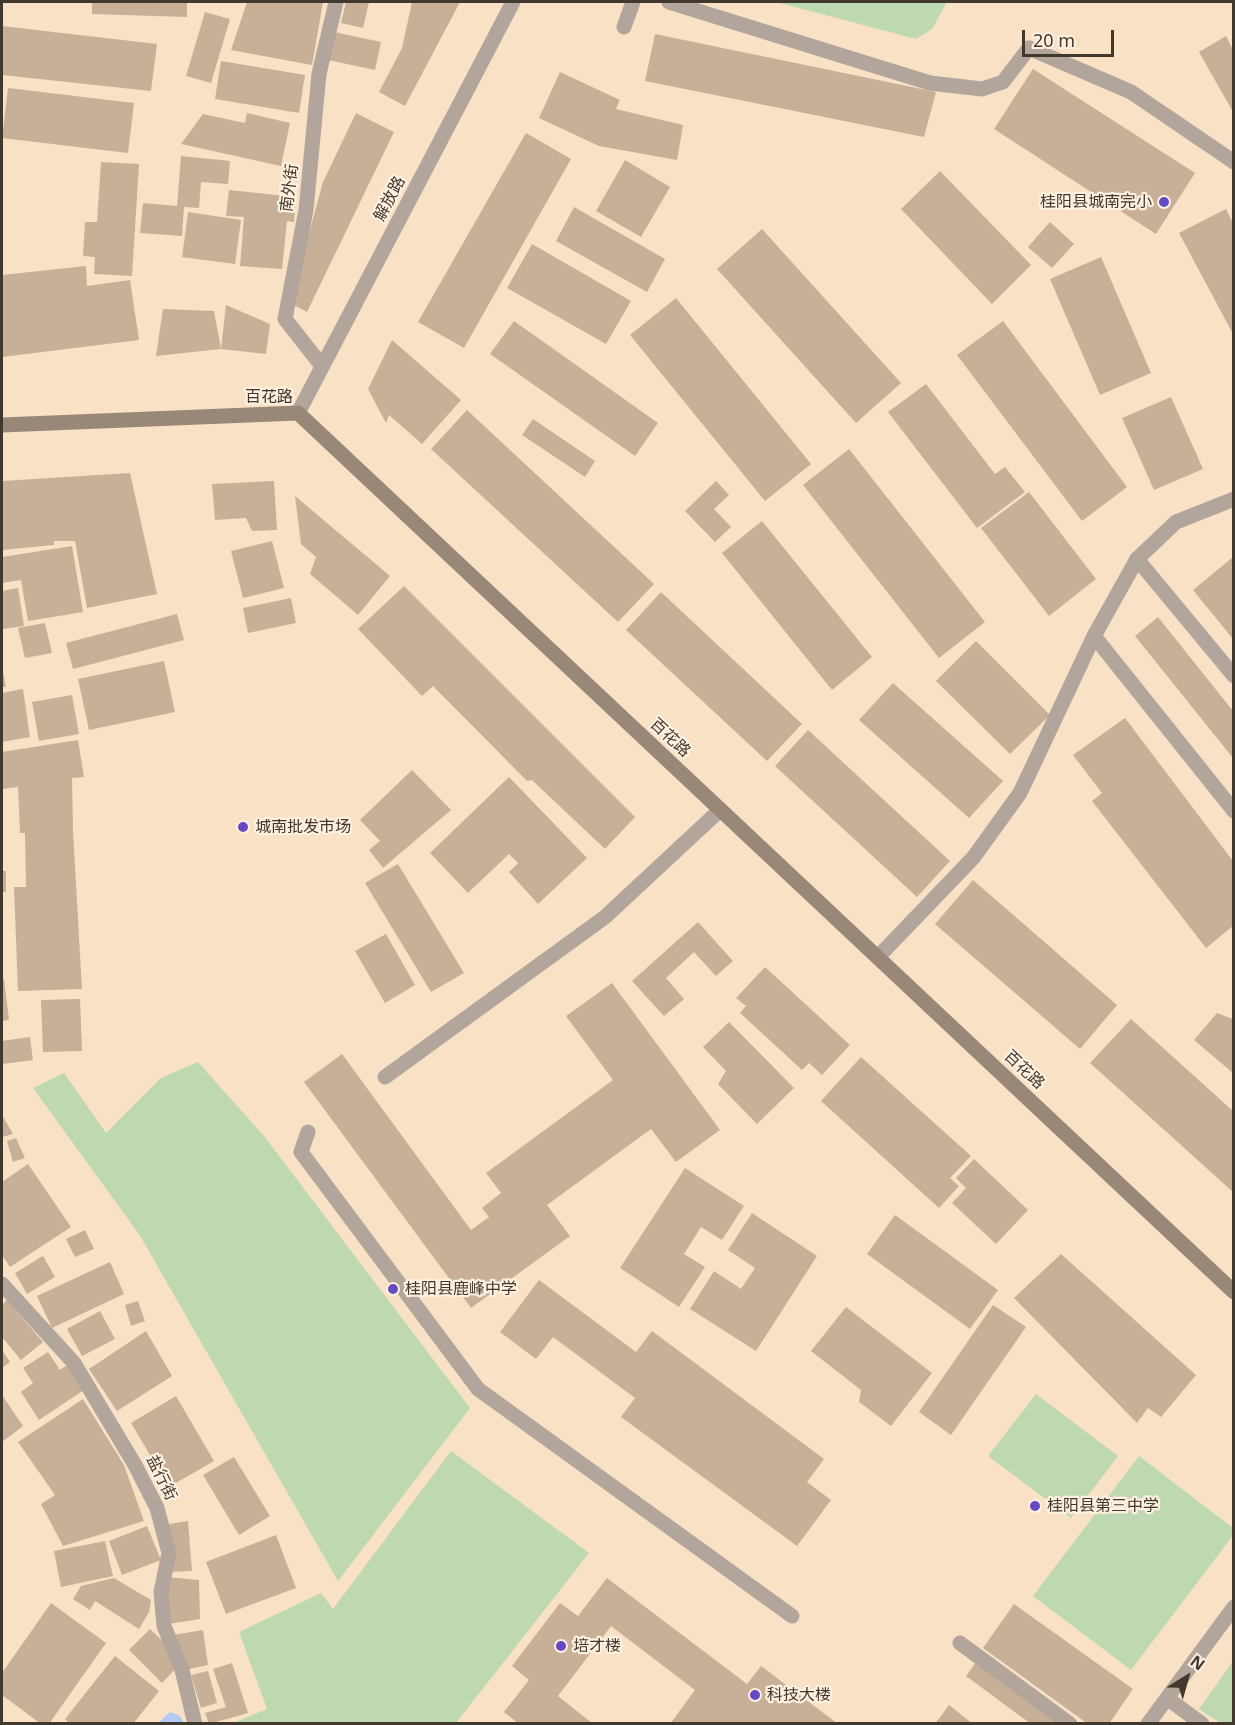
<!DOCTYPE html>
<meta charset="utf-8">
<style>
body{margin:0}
#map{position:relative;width:1235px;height:1725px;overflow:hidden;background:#f9e1c6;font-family:"Noto Sans",sans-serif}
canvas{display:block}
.frame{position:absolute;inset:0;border:3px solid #42392e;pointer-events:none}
.north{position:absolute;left:1157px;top:1647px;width:60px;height:60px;-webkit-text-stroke:4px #fff0e0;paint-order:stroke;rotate:37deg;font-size:16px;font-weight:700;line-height:24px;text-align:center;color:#42392e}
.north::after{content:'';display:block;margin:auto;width:21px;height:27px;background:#42392e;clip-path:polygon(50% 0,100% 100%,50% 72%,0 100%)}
.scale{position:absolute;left:1022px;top:30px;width:92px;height:27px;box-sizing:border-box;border:3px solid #42392e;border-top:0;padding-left:8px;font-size:18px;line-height:21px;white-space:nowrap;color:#42392e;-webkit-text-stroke:4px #fff0e0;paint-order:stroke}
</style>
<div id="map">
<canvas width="1235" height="1725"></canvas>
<div class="frame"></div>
<div class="north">N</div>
<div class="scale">20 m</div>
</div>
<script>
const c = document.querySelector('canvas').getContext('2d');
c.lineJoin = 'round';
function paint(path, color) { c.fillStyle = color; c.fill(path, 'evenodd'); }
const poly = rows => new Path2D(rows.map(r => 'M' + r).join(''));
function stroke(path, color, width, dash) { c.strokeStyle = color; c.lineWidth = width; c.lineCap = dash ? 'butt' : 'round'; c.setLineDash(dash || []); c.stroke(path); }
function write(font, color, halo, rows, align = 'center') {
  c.font = font + ' "Noto Sans","Noto Sans SC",sans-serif'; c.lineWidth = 4.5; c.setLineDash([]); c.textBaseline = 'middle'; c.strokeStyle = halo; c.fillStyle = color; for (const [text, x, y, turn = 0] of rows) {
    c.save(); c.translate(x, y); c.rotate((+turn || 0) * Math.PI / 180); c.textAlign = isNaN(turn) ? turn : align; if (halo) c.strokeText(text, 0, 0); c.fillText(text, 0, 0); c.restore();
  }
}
paint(poly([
 [776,2,947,2,932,29,916,39],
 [198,1062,264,1136,470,1408,338,1581,139,1234,33,1088,64,1073,106,1133,161,1078],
 [1036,1394,1118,1456,1071,1518,988,1456],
 [451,1451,589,1553,456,1723,233,1723,267,1709,239,1632,321,1593,333,1609],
 [1139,1456,1233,1528,1234,1534,1131,1670,1033,1596],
 [1233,1661,1233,1723,1220,1723,1199,1709]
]), '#bed8b2');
paint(poly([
 [170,1712,180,1716,184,1723,158,1723]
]), '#b4c9f4');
paint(poly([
 [92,2,187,2,187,17,92,14],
 [247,2,323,2,312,65,231,50],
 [346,2,369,2,363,28,341,23],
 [412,2,460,2,405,106,379,92,402,48],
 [205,12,230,19,211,83,186,76],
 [2,26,157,44,151,91,2,75],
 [334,32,381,42,375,70,328,60],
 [655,34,936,92,924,137,645,81],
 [1226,36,1233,50,1233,112,1199,52],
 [221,61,305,75,299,113,215,99],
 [1033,69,1195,173,1156,234,994,129],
 [560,72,620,100,616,109,683,125,677,160,599,146,539,118],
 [8,88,134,103,128,153,2,138],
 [247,113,290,123,281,166,181,144,203,114,245,123],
 [356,113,394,132,307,312,290,303,323,182],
 [526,133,571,159,464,348,418,322],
 [181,156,230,161,228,184,201,182,199,208,184,207,182,236,140,233,143,203,177,206],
 [625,160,670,187,641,237,596,211],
 [101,162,139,164,132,276,94,274,95,257,83,256,85,222,97,222],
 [940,171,1031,265,992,304,901,209],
 [229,190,296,197,294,222,287,221,282,269,240,266,244,217,226,216],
 [574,207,665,259,647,292,556,241],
 [1226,209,1233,223,1233,334,1179,233],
 [188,212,241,220,235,264,182,257],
 [1050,222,1074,244,1052,268,1028,247],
 [762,229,901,383,856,423,717,269],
 [532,244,631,301,606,344,507,288],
 [1101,257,1151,373,1100,395,1050,279],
 [86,266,87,286,130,280,139,340,2,357,2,275],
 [676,298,811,464,765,501,630,335],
 [226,305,270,324,266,354,221,349,156,356,163,309,214,311,221,349],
 [514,321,658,423,635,456,490,354],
 [1003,321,1127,487,1082,521,957,355],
 [392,340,461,400,422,444,389,415,386,423,368,389],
 [926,384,995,474,1005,467,1025,492,977,528,888,412],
 [1171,397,1203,469,1154,490,1122,418],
 [467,410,654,584,618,622,431,449],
 [533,419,595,461,585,477,522,435],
 [849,449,985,622,939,658,803,485],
 [130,473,157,594,87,608,75,541,54,541,54,545,2,550,2,481],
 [274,481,277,530,252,531,246,518,215,520,212,484],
 [716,481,729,495,714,509,731,527,715,542,685,511],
 [1029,492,1096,579,1049,616,981,528],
 [295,496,390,576,358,615,310,574,316,557,301,544],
 [762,521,872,657,832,690,722,553],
 [272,541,284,588,243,598,231,551],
 [72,546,83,612,28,621,21,580,2,583,2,557],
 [1233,557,1233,639,1193,590],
 [404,586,635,817,605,849,532,780,527,781,433,686,422,696,358,629],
 [18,588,24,626,3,629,2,591],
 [661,592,802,724,767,761,626,630],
 [291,598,296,623,248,633,243,608],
 [177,614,184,640,73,669,66,643],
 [1158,617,1233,711,1233,758,1135,636],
 [45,623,52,653,25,658,18,628],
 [976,641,1050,715,1010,754,936,681],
 [164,661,175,712,89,730,78,679],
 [2,666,6,687,2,687],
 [893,683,1003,781,969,818,859,720],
 [23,689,30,737,2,742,2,693],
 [72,695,79,734,39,741,32,702],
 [1125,718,1233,861,1233,926,1206,948,1092,801,1102,793,1073,755],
 [808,730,950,861,917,897,775,766],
 [78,740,84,777,72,778,73,831,82,989,18,991,14,887,26,887,25,833,20,833,18,787,2,789,2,752],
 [412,770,451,810,383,868,369,850,380,841,360,820],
 [509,777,587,858,538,904,509,872,518,863,509,854,468,893,430,853],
 [398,864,464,973,431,992,365,883],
 [2,871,6,871,6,892,2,892],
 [973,880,1117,1005,1080,1049,935,924],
 [698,922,733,961,716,976,694,952,666,978,684,999,664,1016,632,981],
 [386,934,415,985,385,1003,355,951],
 [765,967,850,1045,822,1075,809,1063,802,1070,740,1013,746,1006,736,998],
 [2,979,4,979,9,1020,2,1021],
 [612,983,720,1130,676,1162,651,1129,547,1205,570,1236,471,1308,304,1082,342,1054,471,1230,489,1217,482,1208,501,1193,486,1173,613,1080,566,1016],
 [80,999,82,1051,43,1052,41,1000],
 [1217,1013,1233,1019,1233,1073,1194,1040],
 [1131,1019,1233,1111,1233,1192,1090,1063],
 [729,1022,794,1088,757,1124,718,1084,726,1071,703,1047],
 [30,1037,33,1060,2,1064,2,1041],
 [861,1057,971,1156,950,1178,959,1186,939,1208,821,1101],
 [2,1115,13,1134,2,1137],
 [16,1138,25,1158,13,1162,7,1141],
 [974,1159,1028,1210,996,1244,952,1203,966,1188,956,1178],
 [28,1164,71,1227,10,1267,2,1255,2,1182],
 [685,1168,744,1206,722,1240,701,1227,684,1254,705,1267,679,1307,620,1268],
 [752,1213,817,1256,756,1351,690,1309,714,1271,741,1289,755,1268,728,1250],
 [895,1215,998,1290,970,1329,867,1254],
 [85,1230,94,1249,75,1257,66,1239],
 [1061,1254,1196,1375,1161,1417,1148,1408,1137,1423,1014,1298],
 [43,1256,55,1277,27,1294,15,1273],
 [110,1262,124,1294,52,1328,37,1296],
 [539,1280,636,1352,652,1331,824,1459,807,1482,831,1500,797,1546,621,1417,635,1398,553,1337,536,1359,500,1332],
 [7,1300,43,1342,21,1360,2,1337,2,1305],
 [138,1301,145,1321,131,1326,125,1305],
 [993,1305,1026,1327,951,1435,919,1412],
 [846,1307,932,1373,891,1426,859,1402,861,1390,811,1351],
 [100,1311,115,1339,82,1356,67,1329],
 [146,1331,172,1376,117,1411,89,1369],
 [2,1350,10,1362,2,1368],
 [48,1352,60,1370,67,1365,84,1390,39,1420,21,1392,33,1383,23,1368],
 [2,1395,23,1426,2,1442],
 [176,1396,214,1461,169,1487,131,1423],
 [83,1399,124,1465,144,1521,63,1546,41,1504,55,1495,18,1442],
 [234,1457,270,1516,239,1535,203,1475],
 [188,1521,192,1571,169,1572,169,1524],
 [147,1526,161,1560,122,1575,109,1541],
 [276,1535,296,1588,226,1614,206,1562],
 [105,1541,113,1576,61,1587,54,1551],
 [167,1577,199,1580,200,1619,168,1624],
 [114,1578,151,1600,149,1612,139,1629,95,1601,90,1610,73,1599,81,1586],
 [607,1578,747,1684,761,1666,838,1724,670,1724,695,1690,611,1626,558,1696,593,1724,519,1724,504,1712,529,1680,512,1666,560,1603,578,1616],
 [51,1603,106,1643,49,1724,41,1724,2,1695,2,1673],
 [1014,1604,1133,1689,1109,1724,1088,1724,983,1648],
 [150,1629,172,1650,179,1665,162,1683,129,1650],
 [203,1630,208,1665,185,1670,173,1635],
 [115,1656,159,1691,133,1724,70,1724,65,1719],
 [976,1662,1060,1724,1031,1724,966,1676],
 [232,1663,248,1713,209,1724,205,1713,226,1707,213,1669],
 [208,1671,217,1703,201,1708,191,1675],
 [949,1705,973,1724,935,1724]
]), '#c8af97');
stroke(poly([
 [669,2,930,83,982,89,1003,82,1029,48,1131,92,1234,162],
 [624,27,633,2],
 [322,366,285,319,306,210,319,74,336,2],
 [1137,559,1234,676],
 [1094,636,1234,811],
 [385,1077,605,917,720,810],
 [308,1132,301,1152,478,1389,792,1616],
 [2,1284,74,1363,135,1465,157,1508,169,1553,161,1592,164,1626,182,1670,195,1724],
 [960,1643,1070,1724],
 [1167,1698,1202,1724],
 [1148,1724,1234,1607]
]), '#b2a69c', 15);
stroke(poly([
 [878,957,973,858,1020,793,1094,636,1137,559,1176,522,1234,499]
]), '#b2a69c', 15);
stroke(poly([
 [298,413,513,2]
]), '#b2a69c', 15);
stroke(poly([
 [2,425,298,413,1234,1292]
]), '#998778', 15);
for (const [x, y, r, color] of [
 [1164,202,6,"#634ac2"],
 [243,827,6,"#634ac2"],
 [393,1289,6,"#634ac2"],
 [1035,1506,6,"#634ac2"],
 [561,1646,6,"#634ac2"],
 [755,1695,6,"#634ac2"]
]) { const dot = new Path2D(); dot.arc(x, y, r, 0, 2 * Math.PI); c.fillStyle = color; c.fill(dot); stroke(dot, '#fff0e0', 2); }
write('16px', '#42392e', '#fff0e0', [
 ["南外街",290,188,-83],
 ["解放路",390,199,-62],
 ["百花路",269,397],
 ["百花路",670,738,43],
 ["百花路",1024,1070,43],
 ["盐行街",161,1478,64]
]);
write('16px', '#42392e', '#fff0e0', [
 ["桂阳县城南完小",1152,202,"right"],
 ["城南批发市场",255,827],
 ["桂阳县鹿峰中学",405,1289],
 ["桂阳县第三中学",1047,1506],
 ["培才楼",573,1646],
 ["科技大楼",767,1695]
], 'left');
</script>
